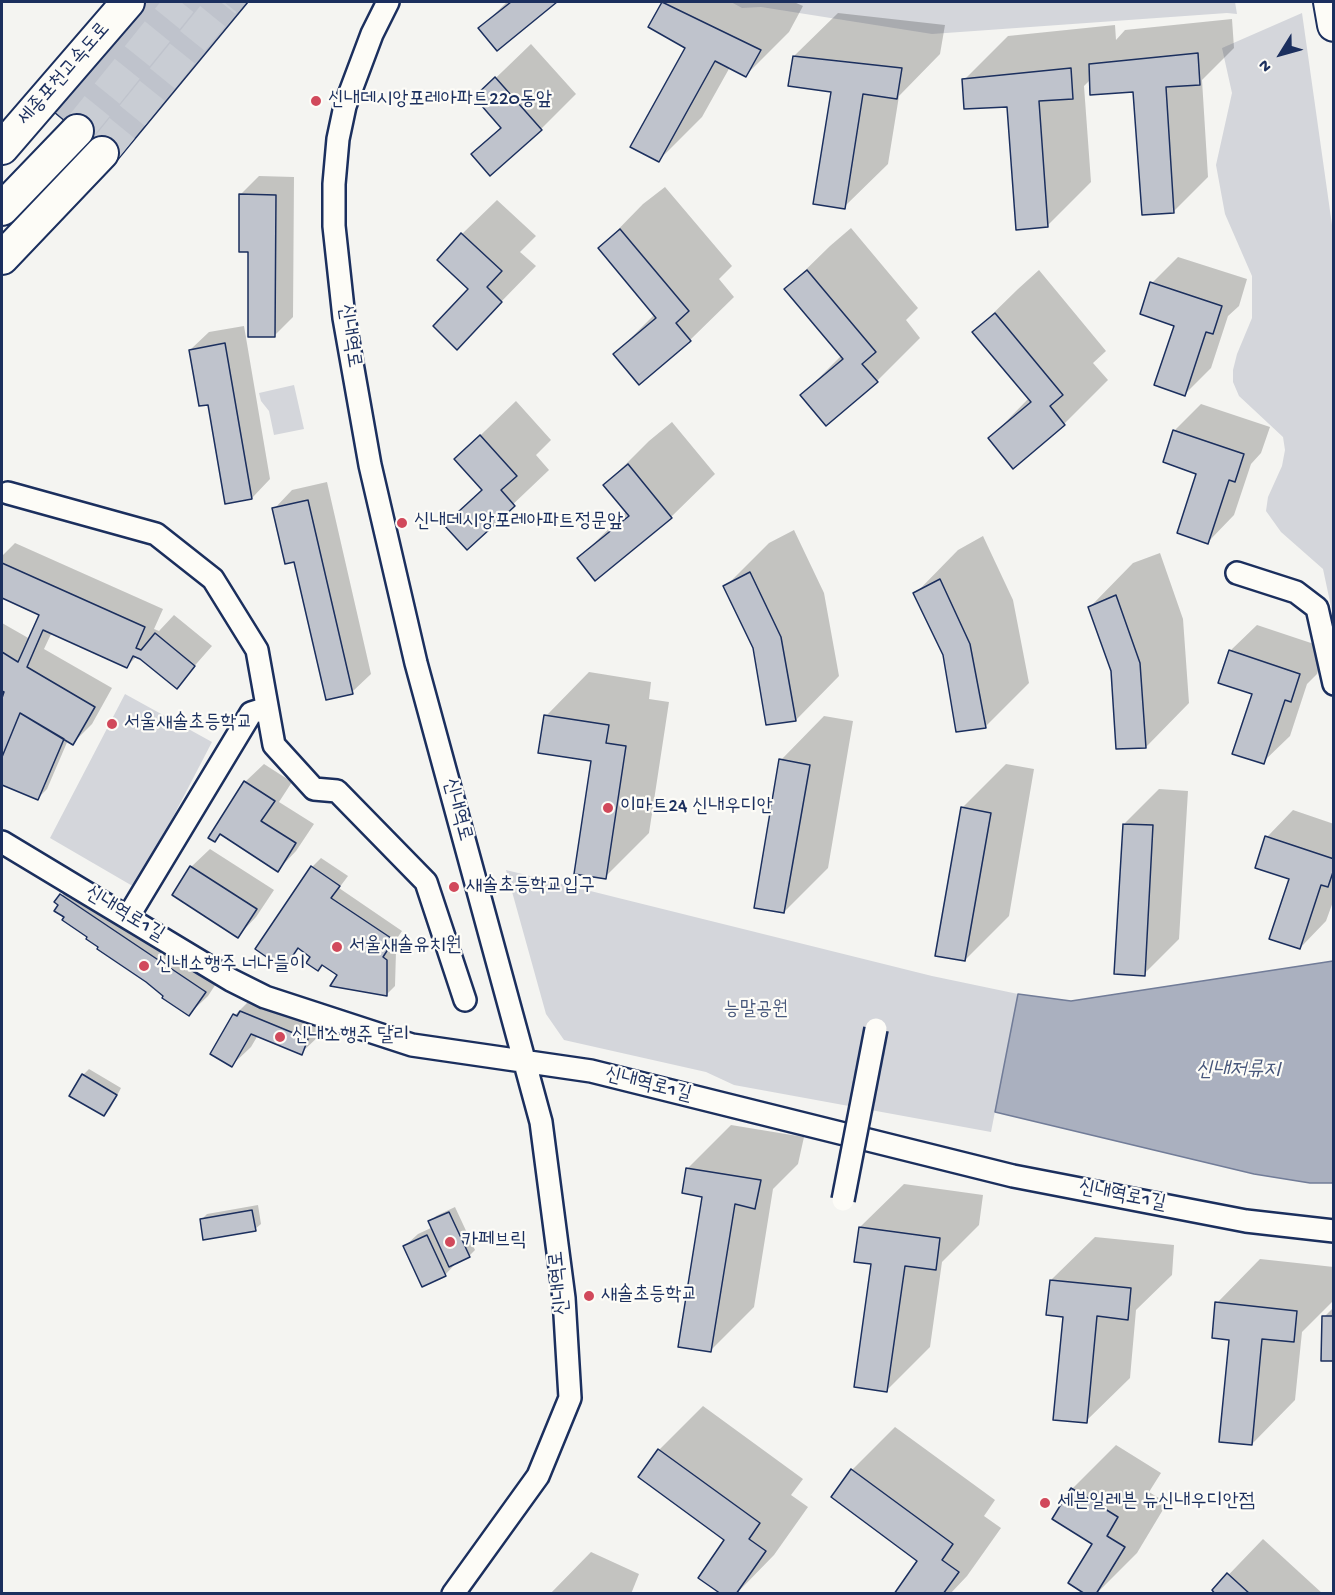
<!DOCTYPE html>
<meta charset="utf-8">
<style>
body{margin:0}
#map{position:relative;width:1335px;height:1595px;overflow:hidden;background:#f4f4f1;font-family:"Gochi Hand",sans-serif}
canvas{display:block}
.frame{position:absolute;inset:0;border:3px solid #1b2f5e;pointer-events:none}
.north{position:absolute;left:1251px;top:24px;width:60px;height:60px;-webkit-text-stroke:4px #fdfcf7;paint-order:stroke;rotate:233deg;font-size:16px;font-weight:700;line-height:24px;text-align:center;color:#1b2f5e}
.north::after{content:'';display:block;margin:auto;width:21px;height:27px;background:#1b2f5e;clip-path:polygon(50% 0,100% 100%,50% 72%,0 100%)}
</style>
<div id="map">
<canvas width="1335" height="1595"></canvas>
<div class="frame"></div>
<div class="north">N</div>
</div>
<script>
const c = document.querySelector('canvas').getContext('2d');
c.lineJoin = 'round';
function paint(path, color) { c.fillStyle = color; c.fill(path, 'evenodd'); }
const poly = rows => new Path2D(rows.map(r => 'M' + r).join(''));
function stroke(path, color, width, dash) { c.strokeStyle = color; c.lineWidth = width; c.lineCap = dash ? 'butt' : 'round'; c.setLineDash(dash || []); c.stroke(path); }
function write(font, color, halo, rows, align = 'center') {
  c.font = font + ' "Gochi Hand","Poor Story",sans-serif'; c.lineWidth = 4.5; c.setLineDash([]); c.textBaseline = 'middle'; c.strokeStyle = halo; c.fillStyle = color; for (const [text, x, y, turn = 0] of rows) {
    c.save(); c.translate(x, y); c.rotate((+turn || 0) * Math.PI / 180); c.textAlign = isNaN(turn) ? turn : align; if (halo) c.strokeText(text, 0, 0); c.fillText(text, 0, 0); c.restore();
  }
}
paint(poly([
 [731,2,1235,2,1237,14,1227,13,932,34,761,7,742,8],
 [1302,13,1333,232,1333,616,1323,569,1281,532,1266,511,1268,497,1282,466,1285,450,1283,437,1239,396,1233,382,1233,370,1237,354,1252,318,1252,276,1225,214,1216,165,1232,93,1222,48],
 [294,385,304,429,274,435,269,411,261,401,259,393],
 [125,694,212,742,136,888,50,838],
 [506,870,932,976,1018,994,991,1132,734,1085,706,1072,564,1040,546,1014]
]), '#d4d6db');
const water = poly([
 [1333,961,1333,1183,1310,1183,1254,1174,995,1112,1018,994,1071,1001,1333,961]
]);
paint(water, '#aab0bf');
stroke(water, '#717c98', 1.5);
paint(poly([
 [147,2,247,2,117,159,56,112],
 [507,2,555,2,497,49,480,28],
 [664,2,794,2,803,6,789,32,745,76,730,67,702,117,659,160,687,47,650,27],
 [838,13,945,25,940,54,899,96,888,164,844,207,832,91,794,56],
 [1232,19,1234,48,1202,80,1208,177,1173,212,1135,90,1091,79,1084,86,1091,182,1047,226,1008,105,964,80,1008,36,1115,25,1116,40,1125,30],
 [531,44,576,94,541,129,490,174,473,155,502,126,476,97],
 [259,176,294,177,293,317,275,335,249,250,240,195],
 [665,187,732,266,719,279,734,297,690,340,615,354,655,314,600,248,643,204],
 [497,200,536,236,520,252,536,266,457,347,470,289,462,234],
 [851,228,918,308,906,320,920,338,877,381,802,395,842,355,786,289,830,246],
 [1178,257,1247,279,1239,306,1228,316,1211,368,1185,394,1176,325,1152,283],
 [1039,270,1106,351,1093,363,1108,380,1064,424,1014,467,990,438,1029,398,974,332,1018,289],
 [244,326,270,479,252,498,209,403,190,350,209,332],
 [516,401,551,440,536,455,549,470,467,548,446,525,483,489,456,459],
 [1201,404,1270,427,1261,453,1251,464,1234,515,1208,542,1198,473,1174,431],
 [672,422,715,474,671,517,579,558,627,511,605,485,649,441],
 [327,482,371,674,352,692,274,509,292,490],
 [794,530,824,593,839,676,796,720,755,648,725,587,769,543],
 [983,536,1013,600,1029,683,985,727,915,594,958,550],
 [15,543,163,609,154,629,159,631,174,615,212,646,176,687,137,656,127,666,52,632,44,649,112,688,92,724,73,743,68,740,47,789,38,798,2,783,2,702,6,691,2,689,2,623,30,639,41,614,2,596,2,556],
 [1160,553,1183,619,1189,703,1146,747,1113,671,1090,607,1133,563],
 [1257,625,1326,648,1317,674,1307,684,1290,736,1263,762,1254,693,1230,651],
 [589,672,651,682,649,699,669,702,649,833,605,877,593,760,546,716],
 [824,716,853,721,828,868,784,912,781,760],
 [264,764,292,782,279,802,314,824,296,851,278,870,221,833,215,840,245,782],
 [1006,764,1034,769,1009,916,965,960,962,808],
 [1159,789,1188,791,1179,939,1144,974,1124,824],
 [1293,810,1334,824,1334,899,1326,921,1300,948,1291,878,1267,837],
 [210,849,274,890,256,917,238,936,191,867],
 [321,858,348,876,339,888,402,931,391,947,396,951,395,986,386,995,339,975,323,964,318,969,312,956,299,947,283,967,312,867],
 [80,876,223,973,208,996,189,1014,100,946,66,917,56,902],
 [253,997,326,1021,320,1035,301,1053,258,1035,251,1047,232,1065,235,1015],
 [89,1069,121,1088,110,1109,104,1114,83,1075],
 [731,1125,804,1137,798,1164,773,1189,754,1307,710,1351,703,1195,687,1169],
 [904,1184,983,1195,979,1225,942,1262,930,1347,886,1391,873,1263,860,1227],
 [258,1205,261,1224,255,1229,201,1220,207,1214],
 [455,1207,475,1250,469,1256,457,1262,445,1275,405,1246,418,1234,433,1227,430,1222,436,1216],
 [1095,1237,1174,1245,1172,1275,1136,1310,1130,1378,1086,1421,1065,1316,1051,1280],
 [1260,1259,1334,1267,1334,1300,1302,1332,1295,1400,1252,1444,1230,1338,1217,1303],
 [1334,1307,1334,1360,1324,1317],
 [703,1406,803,1479,791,1495,808,1507,774,1555,736,1594,727,1540,640,1476,659,1450],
 [895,1427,995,1500,984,1516,1001,1528,967,1576,950,1594,896,1594,919,1560,852,1470],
 [1116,1445,1161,1473,1149,1492,1167,1503,1137,1553,1096,1594,1088,1594,1094,1543,1072,1489],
 [1263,1539,1323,1594,1217,1594,1214,1590],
 [591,1552,639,1574,631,1594,550,1594]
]), '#0003');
const building = poly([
 [146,2,248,2,115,163,54,112,146,2],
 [511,2,557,2,497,51,478,28,511,2],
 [662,2,761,50,746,77,715,61,659,162,630,147,685,48,648,27,662,2],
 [1198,53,1200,85,1166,87,1174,213,1142,215,1133,92,1090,95,1089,64,1198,53],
 [793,56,902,68,897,99,863,94,845,209,813,204,831,92,788,86,793,56],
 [1071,68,1073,99,1039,101,1048,227,1016,230,1007,107,964,109,962,79,1071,68],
 [495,77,542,130,490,176,471,154,501,128,474,97,495,77],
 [239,194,276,195,275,337,248,337,248,252,239,252,239,194],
 [620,229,689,311,676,323,691,341,639,385,613,354,656,318,598,248,620,229],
 [461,233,502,271,487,287,502,302,457,350,433,326,468,289,437,260,461,233],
 [807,270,876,352,862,364,878,382,826,426,800,395,843,359,784,289,807,270],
 [1150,282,1222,306,1213,334,1206,332,1185,396,1154,385,1174,326,1140,314,1150,282],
 [995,313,1063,395,1050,406,1065,425,1013,469,988,438,1031,402,972,332,995,313],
 [225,343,252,499,225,504,208,405,199,406,189,350,225,343],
 [1173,430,1244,454,1235,482,1229,480,1208,544,1177,533,1196,474,1163,462,1173,430],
 [480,435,517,476,501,490,515,506,467,550,444,525,482,490,454,459,480,435],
 [628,464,672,518,595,581,577,558,629,516,603,485,628,464],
 [308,500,353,694,326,700,294,562,285,564,272,508,308,500],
 [2,563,145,627,136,648,141,650,155,633,195,666,177,689,140,659,133,656,127,668,43,630,27,667,95,707,73,745,20,713,2,757,2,698,4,692,2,691,2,652,18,662,39,615,2,598,2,563],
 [750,572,781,637,796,721,766,725,753,648,723,586,750,572],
 [940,579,970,644,986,728,956,732,943,655,913,593,940,579],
 [1116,595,1140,663,1146,748,1116,749,1111,671,1088,607,1116,595],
 [1229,650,1300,674,1291,702,1285,700,1264,764,1232,754,1252,694,1218,683,1229,650],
 [20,713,64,739,38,800,2,785,2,757,20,713],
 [544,715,609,725,606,743,626,746,606,879,574,874,591,761,538,753,544,715],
 [779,759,810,765,784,913,754,908,779,759],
 [244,781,275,801,261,821,296,843,278,872,220,834,215,842,208,838,244,781],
 [961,807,991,813,965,961,935,956,961,807],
 [1123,824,1153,825,1145,976,1114,974,1123,824],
 [1265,836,1334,859,1334,869,1328,887,1321,885,1300,949,1269,939,1289,879,1255,868,1265,836],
 [190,866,257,909,238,938,172,895,190,866],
 [311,866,340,886,331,898,394,940,383,957,387,960,387,996,330,986,337,975,322,965,318,971,306,963,310,957,298,948,284,969,255,949,311,866],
 [60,894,206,992,189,1016,162,998,163,996,146,982,97,949,98,947,86,939,87,937,62,920,64,917,54,911,58,905,54,902,60,894],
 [240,1011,308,1039,302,1055,251,1034,232,1067,210,1054,233,1014,237,1016,240,1011],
 [82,1074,117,1095,104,1116,69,1096,82,1074],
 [686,1168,761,1180,755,1209,735,1204,711,1352,678,1347,702,1197,682,1193,686,1168],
 [252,1210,256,1231,203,1240,200,1219,252,1210],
 [449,1212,470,1257,449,1267,428,1221,449,1212],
 [859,1227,940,1238,936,1270,905,1266,887,1392,854,1387,871,1264,854,1262,859,1227],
 [427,1235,446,1276,422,1287,403,1246,427,1235],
 [1050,1280,1131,1288,1128,1320,1097,1316,1087,1423,1053,1420,1063,1317,1046,1315,1050,1280],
 [1215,1302,1297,1311,1294,1342,1262,1339,1252,1445,1219,1442,1229,1340,1212,1338,1215,1302],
 [1322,1316,1334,1316,1334,1361,1321,1361,1322,1316],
 [658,1449,760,1523,749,1539,766,1551,736,1594,721,1594,698,1578,724,1540,638,1477,658,1449],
 [851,1469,953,1544,942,1560,959,1572,943,1594,894,1594,917,1561,831,1497,851,1469],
 [1071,1488,1118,1517,1107,1536,1125,1547,1096,1594,1085,1594,1068,1583,1092,1544,1052,1519,1071,1488],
 [1227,1573,1250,1594,1215,1594,1212,1590,1227,1573]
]);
paint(building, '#bfc3cc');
stroke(building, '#1b2f5e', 1.5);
stroke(poly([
 [77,131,181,2],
 [102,153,224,2]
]), '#c9cdd4', 32, [32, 16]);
const minor = poly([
 [388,2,372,34,345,106,338,139,334,184,334,226,344,318,370,465,416,663,541,1122,564,1298,570,1398,538,1476,453,1594],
 [8,493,156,534,213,579,257,650,274,745,314,789,337,791,426,882,465,1000],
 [1237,573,1296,592,1317,608,1334,684],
 [2,842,231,980,265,997,412,1045,591,1071,1013,1176,1246,1221,1334,1231],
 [128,917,251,713,267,708]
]);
const highway = poly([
 [1330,2,1334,25],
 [2,148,128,2],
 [2,209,77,131],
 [2,258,102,153]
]);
stroke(minor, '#1b2f5e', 26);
stroke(highway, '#1b2f5e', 36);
stroke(minor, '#fdfcf7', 21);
stroke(highway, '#fdfcf7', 32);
const minorBridge = poly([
 [843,1200,876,1029]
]);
stroke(minorBridge, '#1b2f5e', 26, []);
stroke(minorBridge, '#fdfcf7', 21);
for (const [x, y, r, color] of [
 [316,101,6,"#d1495b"],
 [402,523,6,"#d1495b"],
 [112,724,6,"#d1495b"],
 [608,808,6,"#d1495b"],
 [454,887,6,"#d1495b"],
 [337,947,6,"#d1495b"],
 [144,966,6,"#d1495b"],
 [280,1037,6,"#d1495b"],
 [450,1242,6,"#d1495b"],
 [589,1296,6,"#d1495b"],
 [1045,1503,6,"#d1495b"]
]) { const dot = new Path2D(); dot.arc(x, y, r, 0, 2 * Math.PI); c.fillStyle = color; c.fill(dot); stroke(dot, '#fdfcf7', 2); }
write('20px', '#1b2f5e', '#fdfcf7', [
 ["세종포천고속도로",65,75,-49],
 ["신내역로",348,336,81],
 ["신내역로",456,810,75],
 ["신내역로1길",124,915,31],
 ["신내역로1길",648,1086,14],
 ["신내역로1길",1122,1197,11],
 ["신내역로",561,1283,-96]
]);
write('20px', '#1b2f5e', '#fdfcf7', [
 ["신내데시앙포레아파트220동앞",328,101],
 ["신내데시앙포레아파트정문앞",414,523],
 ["서울새솔초등학교",124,724],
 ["이마트24 신내우디안",620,808],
 ["새솔초등학교입구",466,887],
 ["서울새솔유치원",349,947],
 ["신내소행주 너나들이",156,966],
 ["신내소행주 달리",292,1037],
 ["카페브릭",462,1242],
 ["새솔초등학교",601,1296],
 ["세븐일레븐 뉴신내우디안점",1057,1503]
], 'left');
write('20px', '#49597d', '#fdfcf7', [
 ["능말공원",756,1011]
]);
write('italic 21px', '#46567b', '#fdfcf7', [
 ["신내저류지",1238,1072]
]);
</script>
